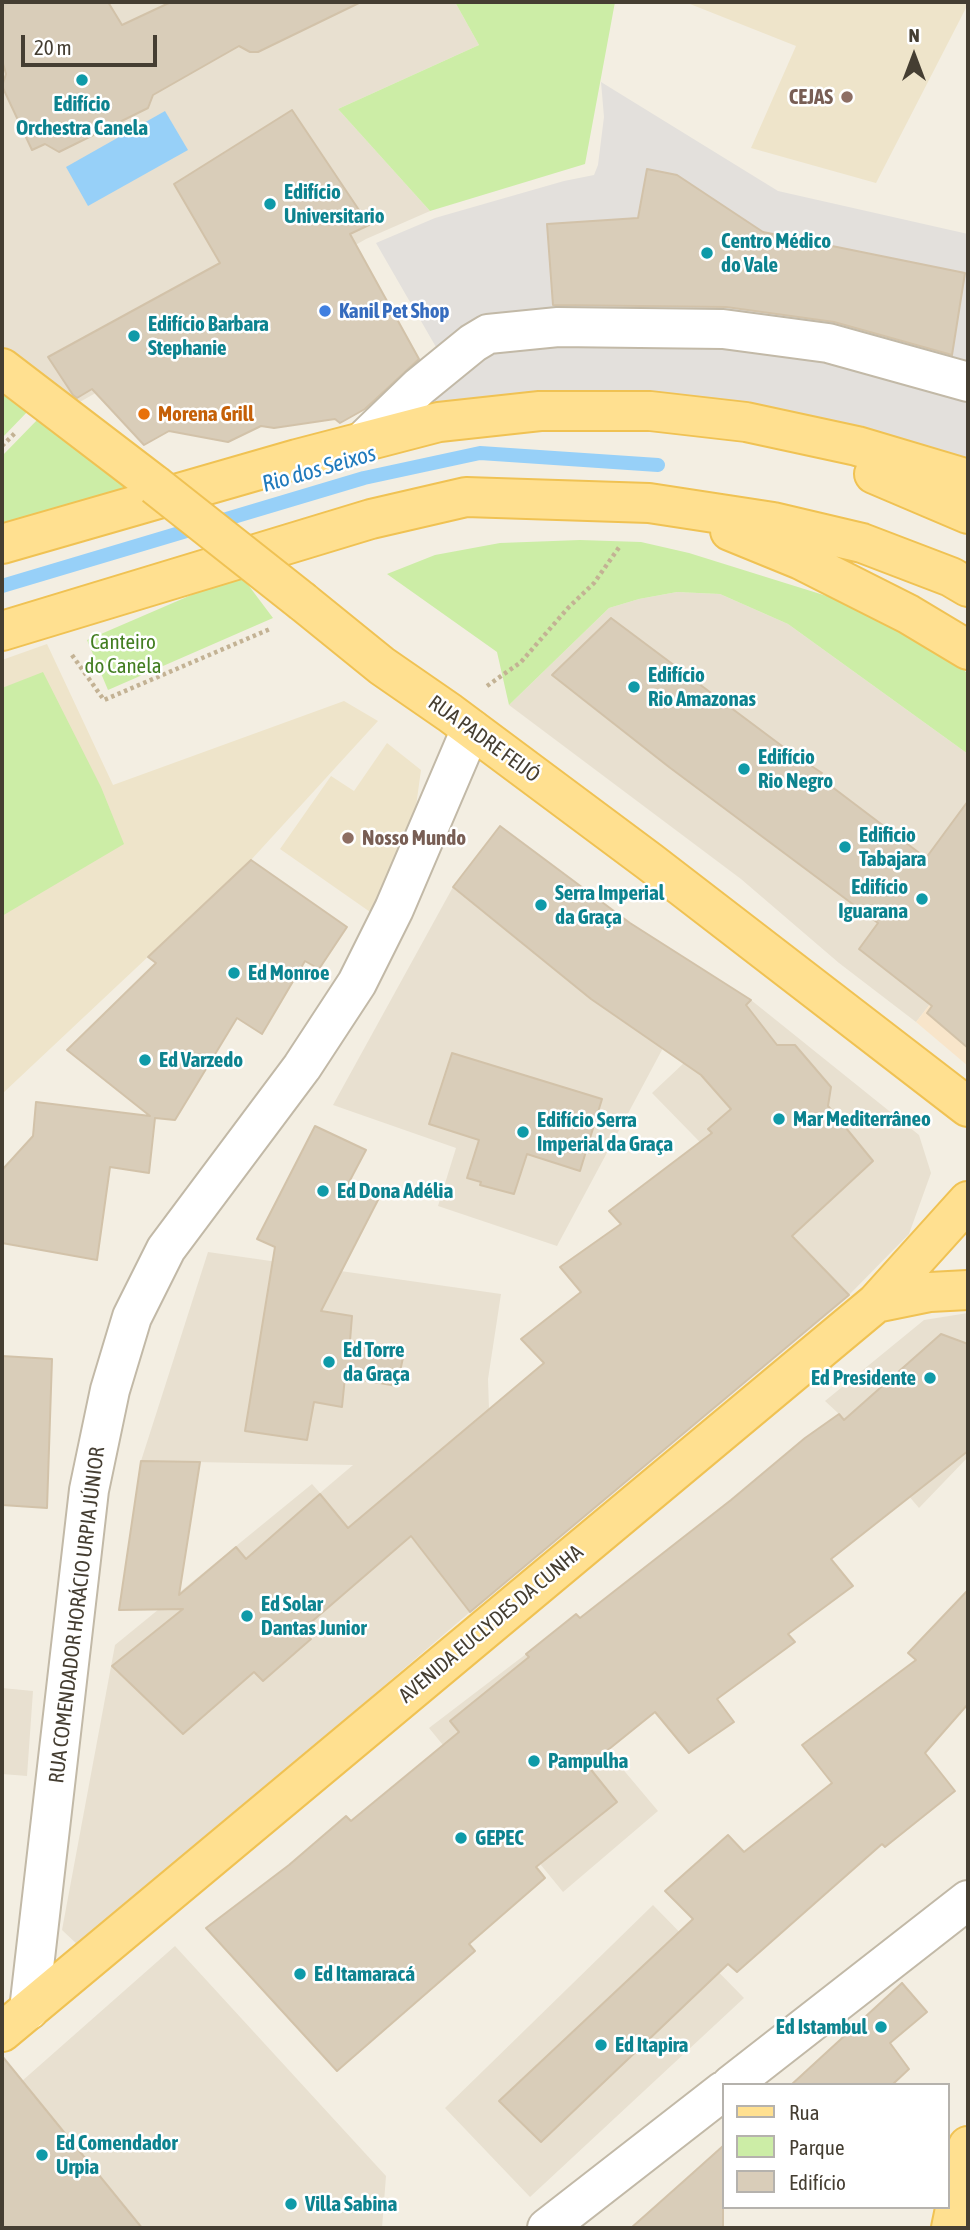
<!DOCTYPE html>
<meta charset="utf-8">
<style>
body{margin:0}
#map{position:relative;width:970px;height:2230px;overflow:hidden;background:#f3eee2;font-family:"Asap Condensed",sans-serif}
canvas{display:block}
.frame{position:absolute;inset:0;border:4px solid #453e32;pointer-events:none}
.legend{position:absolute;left:722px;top:2083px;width:228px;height:126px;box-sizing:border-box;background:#fff;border:2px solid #b5b2ad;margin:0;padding:9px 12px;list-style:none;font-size:21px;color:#453e32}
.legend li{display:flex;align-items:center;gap:14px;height:35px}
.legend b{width:35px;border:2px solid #b5b2ad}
.north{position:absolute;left:879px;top:21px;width:70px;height:70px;-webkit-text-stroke:5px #fff;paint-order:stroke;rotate:0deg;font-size:19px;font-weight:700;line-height:28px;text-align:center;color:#453e32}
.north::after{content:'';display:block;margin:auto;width:24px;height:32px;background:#453e32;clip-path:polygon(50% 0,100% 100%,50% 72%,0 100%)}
.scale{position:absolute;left:21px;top:35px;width:136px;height:32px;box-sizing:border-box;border:4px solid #453e32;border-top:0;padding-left:9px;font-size:21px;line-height:24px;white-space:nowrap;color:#453e32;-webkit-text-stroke:5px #fff;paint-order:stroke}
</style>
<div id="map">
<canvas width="970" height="2230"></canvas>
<div class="frame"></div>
<ul class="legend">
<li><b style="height:9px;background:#ffe090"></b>Rua</li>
<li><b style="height:19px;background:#cceda6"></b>Parque</li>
<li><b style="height:19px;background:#d9cdb9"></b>Edifício</li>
</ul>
<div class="north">N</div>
<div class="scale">20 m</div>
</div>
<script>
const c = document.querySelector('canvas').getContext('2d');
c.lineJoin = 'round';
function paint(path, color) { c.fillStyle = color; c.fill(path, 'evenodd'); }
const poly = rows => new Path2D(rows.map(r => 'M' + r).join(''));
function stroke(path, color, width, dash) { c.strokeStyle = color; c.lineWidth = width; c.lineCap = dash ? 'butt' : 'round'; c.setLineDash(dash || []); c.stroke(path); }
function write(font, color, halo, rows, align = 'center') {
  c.font = font + ' "Asap Condensed",sans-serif'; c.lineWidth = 5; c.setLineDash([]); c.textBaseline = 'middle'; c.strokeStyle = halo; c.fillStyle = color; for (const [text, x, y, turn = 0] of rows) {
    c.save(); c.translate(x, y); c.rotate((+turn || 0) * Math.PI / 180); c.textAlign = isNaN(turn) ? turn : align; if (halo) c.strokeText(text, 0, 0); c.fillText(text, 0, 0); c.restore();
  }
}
paint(poly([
 [2,2,455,2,479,45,338,109,430,211,366,239,64,411,2,365],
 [677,592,720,594,788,624,968,754,968,956,916,1022,839,963,741,879,509,705,609,608,639,599],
 [453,887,581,991,663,1048,557,1246,438,1206,456,1148,333,1105],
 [751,1000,919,1135,931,1173,909,1234,849,1295,652,1093],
 [208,1252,501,1294,488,1379,489,1409,382,1500,470,1612,80,1947,62,1930,115,1645,312,1484,320,1493,353,1465,141,1461],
 [968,1313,968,1457,919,1508,839,1414,825,1401,924,1320],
 [526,1654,658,1811,563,1892,429,1728],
 [2,1688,33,1691,27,1776,2,1774],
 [653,1905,744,1998,530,2197,445,2108],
 [175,1946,386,2176,382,2228,111,2228,129,2212,22,2081]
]), '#e8e0d0');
paint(poly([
 [968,956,968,1066,916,1022]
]), '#f8e5ca');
paint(poly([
 [685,2,968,2,968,4,876,183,751,148,796,46],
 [47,644,113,785,344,701,378,721,251,860,2,1094,2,660],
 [387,743,421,770,413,828,373,914,280,849,331,776,354,791]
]), '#eee4ca');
paint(poly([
 [455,2,615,2,585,164,430,211,338,109,479,45],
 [2,390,29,410,2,438],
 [39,418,141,491,2,536,2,456],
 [580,540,641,542,689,553,862,607,950,657,968,674,968,754,788,624,720,594,677,592,639,599,609,608,509,705,497,652,387,574,435,555,500,543],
 [240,574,273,618,108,690,87,640],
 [43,672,101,787,124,844,2,916,2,688]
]), '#cceda6');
paint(poly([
 [601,82,778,191,968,234,968,476,857,443,391,412,440,354,376,243,435,218,564,181,594,175,598,165,604,117]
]), '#e3e0dc');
paint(poly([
 [165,111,188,150,88,206,66,167]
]), '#97d0f8');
stroke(poly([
 [2,586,364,478,480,453,658,465]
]), '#97d0f8', 14);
const building = poly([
 [2,2,108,2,122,25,171,2,361,2,258,52,250,52,239,46,153,95,148,108,59,152,45,144,32,150,2,86,6,74,2,60,2,2],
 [292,110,369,225,350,234,419,359,365,409,340,423,335,419,274,428,261,426,228,442,169,431,144,445,92,389,77,398,73,395,48,357,220,263,174,184,292,110],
 [647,169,677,175,763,232,965,273,952,355,834,322,726,307,553,305,547,224,638,218,647,169],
 [611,618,790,752,822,773,819,777,926,858,968,801,968,1048,927,1013,932,1006,859,949,878,923,669,767,552,675,611,618],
 [500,826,630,923,751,1000,746,1005,777,1045,795,1045,831,1087,828,1106,873,1161,792,1236,849,1295,470,1612,411,1536,302,1630,311,1639,263,1681,254,1672,183,1734,112,1666,183,1609,119,1610,141,1461,200,1462,179,1595,236,1547,246,1559,320,1494,348,1528,544,1363,521,1339,581,1292,560,1267,621,1224,609,1211,712,1133,708,1129,731,1109,701,1075,591,999,453,887,500,826],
 [251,860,347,927,319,969,305,961,262,1034,237,1018,175,1120,155,1118,149,1173,110,1167,97,1260,2,1243,2,1170,33,1136,36,1102,150,1116,67,1050,156,963,148,957,251,860],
 [452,1053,602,1099,580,1171,527,1154,514,1194,480,1185,481,1182,467,1178,479,1140,429,1124,452,1053],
 [315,1126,366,1150,348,1184,379,1198,321,1311,352,1316,350,1341,405,1348,397,1386,345,1377,342,1407,314,1402,307,1440,245,1431,275,1247,257,1239,315,1126],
 [941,1334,968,1344,968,1451,831,1559,853,1586,788,1634,795,1642,717,1699,734,1722,689,1753,655,1712,588,1766,617,1802,536,1867,545,1878,469,1944,475,1951,337,2071,206,1928,289,1865,346,1816,351,1821,459,1732,450,1721,529,1657,526,1654,576,1614,580,1618,731,1500,805,1438,839,1414,844,1420,941,1334],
 [2,1356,52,1359,47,1508,2,1505,2,1356],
 [968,1590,968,1704,925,1753,955,1791,885,1847,882,1844,737,1972,728,1964,541,2142,499,2101,693,1919,665,1891,728,1835,744,1852,832,1783,802,1745,916,1660,908,1653,968,1590],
 [902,1983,927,2012,890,2043,909,2069,892,2085,791,2085,902,1983],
 [2,2056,142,2228,2,2228,2,2056],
 [723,2146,723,2228,631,2228,685,2180,723,2146]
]);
paint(building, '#d9cdb9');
stroke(building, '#d2c2a9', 2);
const minor = poly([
 [362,442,419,387,473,343,488,334,558,327,723,329,828,343,968,382],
 [29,2010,89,1490,110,1390,132,1317,166,1249,302,1067,357,983,394,909,471,729],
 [731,2085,968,1900],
 [547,2228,723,2091]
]);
const major = poly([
 [2,368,155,485],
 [874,474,968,514],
 [730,531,801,560,908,614,968,650],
 [2,544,297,459,439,422,540,411,650,411,746,422,857,446,968,479],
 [303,602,382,666,450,713,650,862,968,1107],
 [2,631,371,519,466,497,649,503,773,522,862,543,951,577,968,587],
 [876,1303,930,1292,968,1290],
 [2,2032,876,1303,968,1201],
 [951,2228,968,2146]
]);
stroke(minor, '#c2b9a7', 42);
stroke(major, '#f0c253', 42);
stroke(poly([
 [2,446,16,432],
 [72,655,104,700,270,629],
 [487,686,521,662,568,608,594,583,620,546]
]), '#c3b294', 4.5, [3.5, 3.5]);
stroke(minor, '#fff', 38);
stroke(major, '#ffe090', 38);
const majorBridge = poly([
 [155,485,303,602]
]);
stroke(majorBridge, '#f0c253', 42, []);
stroke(majorBridge, '#ffe090', 38);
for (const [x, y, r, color] of [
 [82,80,7,"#0f9aa8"],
 [847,97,7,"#8d6e63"],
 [270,204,7,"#0f9aa8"],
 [707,253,7,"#0f9aa8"],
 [325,311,7,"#3f7fe0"],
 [134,336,7,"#0f9aa8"],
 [144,414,7,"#e8710a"],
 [634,687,7,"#0f9aa8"],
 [744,769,7,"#0f9aa8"],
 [348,838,7,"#8d6e63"],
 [845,847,7,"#0f9aa8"],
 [922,899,7,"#0f9aa8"],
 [541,905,7,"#0f9aa8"],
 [234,973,7,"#0f9aa8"],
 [145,1060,7,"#0f9aa8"],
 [779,1119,7,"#0f9aa8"],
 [523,1132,7,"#0f9aa8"],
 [323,1191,7,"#0f9aa8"],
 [329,1362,7,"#0f9aa8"],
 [930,1378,7,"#0f9aa8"],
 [247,1616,7,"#0f9aa8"],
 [534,1761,7,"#0f9aa8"],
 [461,1838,7,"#0f9aa8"],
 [300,1974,7,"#0f9aa8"],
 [881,2027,7,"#0f9aa8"],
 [601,2045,7,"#0f9aa8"],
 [42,2155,7,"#0f9aa8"],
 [291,2204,7,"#0f9aa8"]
]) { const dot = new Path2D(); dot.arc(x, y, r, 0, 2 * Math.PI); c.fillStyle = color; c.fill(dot); stroke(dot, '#fff', 2.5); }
write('bold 21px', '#785e54', '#fff', [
 ["CEJAS",833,97],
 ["Nosso Mundo",362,838,"left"]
], 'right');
write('bold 21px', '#0d838f', '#fff', [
 ["Edifício",82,104,"center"],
 ["Orchestra Canela",82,128,"center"],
 ["Edifício",284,192],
 ["Universitario",284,216],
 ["Centro Médico",721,241],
 ["do Vale",721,265],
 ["Edifício Barbara",148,324],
 ["Stephanie",148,348],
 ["Edifício",648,675],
 ["Rio Amazonas",648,699],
 ["Edifício",758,757],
 ["Rio Negro",758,781],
 ["Edificio",859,835],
 ["Tabajara",859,859],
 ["Edifício",908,887,"right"],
 ["Iguarana",908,911,"right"],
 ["Serra Imperial",555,893],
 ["da Graça",555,917],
 ["Ed Monroe",248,973],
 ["Ed Varzedo",159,1060],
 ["Mar Mediterrâneo",793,1119],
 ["Edifício Serra",537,1120],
 ["Imperial da Graça",537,1144],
 ["Ed Dona Adélia",337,1191],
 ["Ed Torre",343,1350],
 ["da Graça",343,1374],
 ["Ed Presidente",916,1378,"right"],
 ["Ed Solar",261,1604],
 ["Dantas Junior",261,1628],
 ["Pampulha",548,1761],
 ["GEPEC",475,1838],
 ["Ed Itamaracá",314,1974],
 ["Ed Istambul",867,2027,"right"],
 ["Ed Itapira",615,2045],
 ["Ed Comendador",56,2143],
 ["Urpia",56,2167],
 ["Villa Sabina",305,2204]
], 'left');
write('bold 21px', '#366cbe', '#fff', [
 ["Kanil Pet Shop",339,311]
], 'left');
write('bold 21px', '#c56008', '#fff', [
 ["Morena Grill",158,414]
], 'left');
write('21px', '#427d20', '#fff', [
 ["Canteiro",123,642],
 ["do Canela",123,666]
]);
write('21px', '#453e32', '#fff', [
 ["RUA PADRE FEIJÓ",484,739,36],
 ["RUA COMENDADOR HORÁCIO URPIA JÚNIOR",77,1615,-83],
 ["AVENIDA EUCLYDES DA CUNHA",491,1624,-40]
]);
write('italic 23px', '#207abc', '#fff', [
 ["Rio dos Seixos",319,469,-16]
]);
</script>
